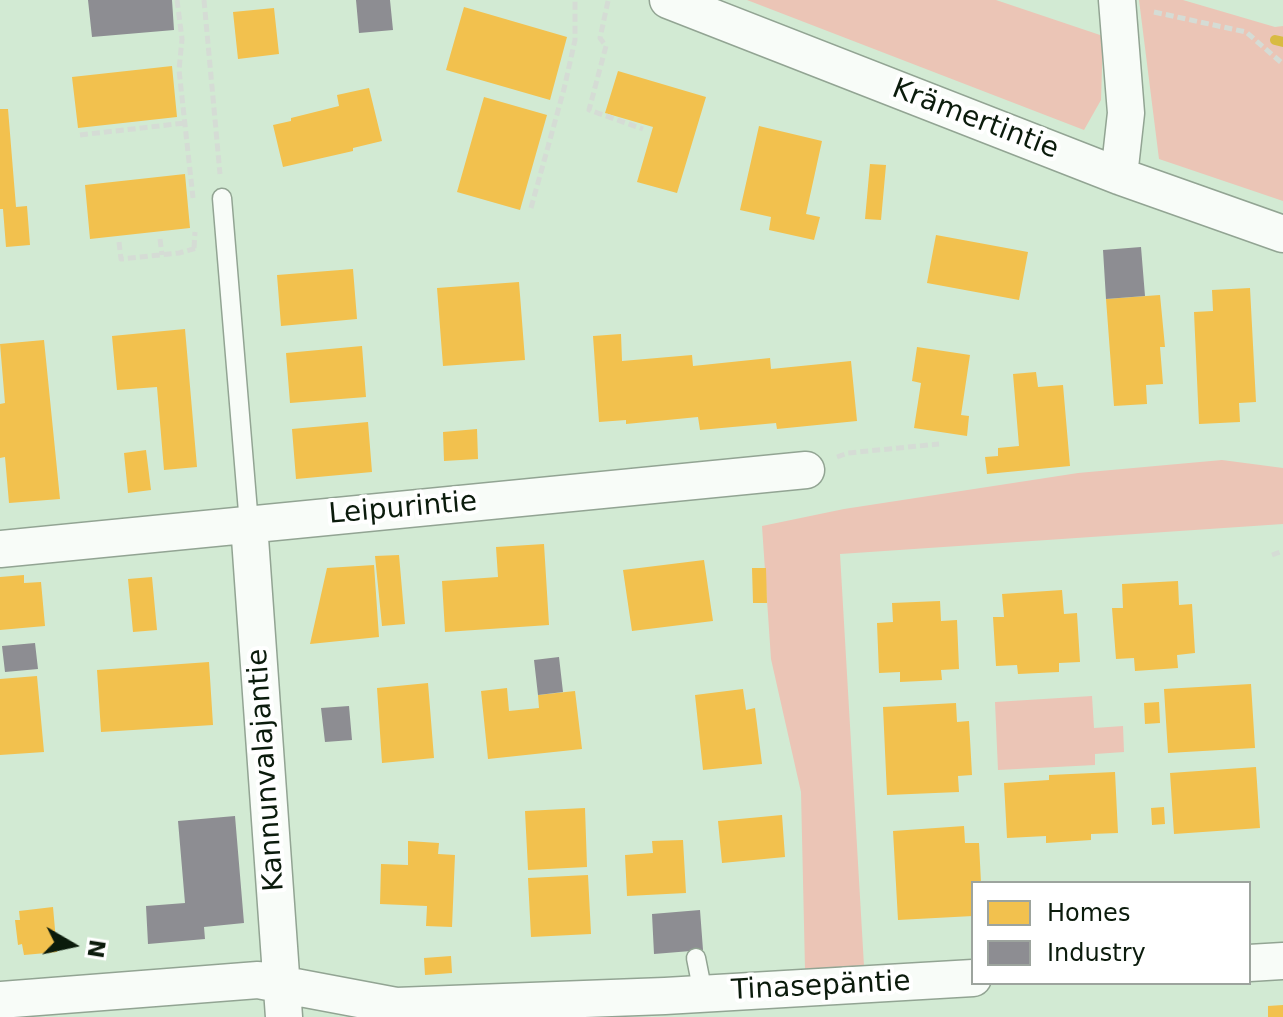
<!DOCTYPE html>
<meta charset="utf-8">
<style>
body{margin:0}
#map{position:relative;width:1283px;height:1017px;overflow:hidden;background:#d2ead3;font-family:"DejaVu Sans",sans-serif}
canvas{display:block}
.legend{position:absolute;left:971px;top:881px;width:280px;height:104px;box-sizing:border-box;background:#fff;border:2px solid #9da49e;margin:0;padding:10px 14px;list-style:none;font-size:24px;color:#0b1b0c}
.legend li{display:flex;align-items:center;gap:16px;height:40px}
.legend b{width:40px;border:2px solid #9da49e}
.north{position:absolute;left:32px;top:905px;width:80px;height:80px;-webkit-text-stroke:6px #fff;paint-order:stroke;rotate:99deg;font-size:22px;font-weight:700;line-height:32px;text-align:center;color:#0b1b0c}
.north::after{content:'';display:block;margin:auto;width:28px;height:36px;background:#0b1b0c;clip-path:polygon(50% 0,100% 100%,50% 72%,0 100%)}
</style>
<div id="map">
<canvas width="1283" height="1017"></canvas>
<ul class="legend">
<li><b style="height:22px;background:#f2c14e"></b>Homes</li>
<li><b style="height:22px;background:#8d8d92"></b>Industry</li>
</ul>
<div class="north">N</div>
</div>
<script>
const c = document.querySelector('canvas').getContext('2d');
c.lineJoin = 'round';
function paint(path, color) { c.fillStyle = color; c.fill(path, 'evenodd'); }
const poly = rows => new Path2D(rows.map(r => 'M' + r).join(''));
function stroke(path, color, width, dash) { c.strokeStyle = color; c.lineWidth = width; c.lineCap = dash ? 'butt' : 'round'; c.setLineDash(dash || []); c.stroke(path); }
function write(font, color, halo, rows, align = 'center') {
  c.font = font + ' "DejaVu Sans",sans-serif'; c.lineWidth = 8; c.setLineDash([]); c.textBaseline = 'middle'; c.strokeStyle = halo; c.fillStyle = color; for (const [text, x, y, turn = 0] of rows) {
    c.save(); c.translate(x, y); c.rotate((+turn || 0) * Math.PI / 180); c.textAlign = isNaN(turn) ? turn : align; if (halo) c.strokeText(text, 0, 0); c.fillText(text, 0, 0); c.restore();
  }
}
paint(poly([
 [747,0,996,0,1103,36,1101,100,1084,130],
 [1139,0,1183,0,1275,27,1283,26,1283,201,1159,159],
 [1222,460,1283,468,1283,524,840,554,864,966,805,969,801,792,771,659,762,526,844,509,1078,473],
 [1092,696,1094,728,1123,726,1124,752,1095,754,1095,765,998,770,995,702]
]), '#ebc5b6');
paint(poly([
 [464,7,567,37,550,100,446,70],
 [274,8,279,54,238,59,233,12],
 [172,66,177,117,78,128,72,77],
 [618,71,706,97,677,193,637,182,653,127,605,113],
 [369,88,382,141,353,148,353,151,283,167,273,125,291,121,291,118,339,106,337,95],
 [484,97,547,115,520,210,457,192],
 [0,109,8,109,16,207,27,206,30,245,6,247,3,209,0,209],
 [759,126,822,141,806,214,820,217,814,240,769,230,771,217,740,210],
 [870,164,886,165,881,220,865,219],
 [185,174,190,228,90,239,85,185],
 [936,235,1028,252,1019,300,927,283],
 [353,269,357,319,281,326,277,275],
 [519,282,525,360,443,366,437,288],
 [1250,288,1256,402,1239,403,1240,422,1199,424,1194,312,1213,311,1212,290],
 [1160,295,1165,347,1160,347,1163,384,1146,385,1147,404,1114,406,1106,299],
 [185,329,197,467,164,470,157,387,117,390,112,336],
 [621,334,622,361,692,355,693,366,770,358,771,369,851,361,857,421,777,429,776,423,700,430,698,417,626,424,626,420,599,422,593,336],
 [44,340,60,499,9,503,5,457,0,458,0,404,5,403,0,344],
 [362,346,366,397,290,403,286,353],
 [917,347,970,355,961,415,969,416,967,436,914,428,921,383,912,381],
 [1036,372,1038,387,1063,385,1070,466,987,474,985,457,998,456,998,448,1019,446,1013,374],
 [368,422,372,472,296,479,292,429],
 [477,429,478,459,444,461,443,432],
 [146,450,151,490,128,493,124,453],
 [544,544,549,625,445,632,442,581,498,577,496,547],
 [399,555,405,624,382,626,375,556],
 [704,560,713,621,632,631,623,570],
 [374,565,379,637,310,644,327,568],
 [752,568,766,568,767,603,753,603],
 [24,575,24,583,41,582,45,626,0,630,0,577],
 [152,577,157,630,133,632,128,579],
 [1178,581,1179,605,1192,604,1195,653,1177,655,1178,668,1135,671,1134,658,1116,659,1112,608,1123,608,1122,584],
 [1062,590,1064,614,1077,613,1080,662,1059,663,1059,672,1018,674,1017,665,996,666,993,617,1004,617,1002,594],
 [940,601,941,621,957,620,959,669,941,670,942,680,900,682,900,672,879,673,877,623,893,622,892,603],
 [209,662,213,725,101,732,97,670],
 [37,676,44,752,0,755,0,679],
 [428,683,434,758,382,763,377,688],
 [1251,684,1255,748,1168,753,1164,689],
 [507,688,509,711,539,708,538,695,575,691,582,749,488,759,481,691],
 [743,689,746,710,755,708,762,764,703,770,695,695],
 [1159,702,1160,723,1145,724,1144,703],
 [956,703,957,722,969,721,972,775,958,776,959,792,887,795,883,707],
 [1256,767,1260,828,1174,834,1170,773],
 [1115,772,1118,833,1091,834,1091,840,1046,843,1046,836,1007,838,1004,783,1049,780,1049,775],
 [1164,807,1165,824,1152,825,1151,808],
 [585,808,587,867,528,870,525,811],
 [782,815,785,857,722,863,718,821],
 [964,826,965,843,979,843,981,883,973,883,973,916,898,920,893,831],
 [683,840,686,893,627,896,625,855,653,853,652,841],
 [408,841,439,843,438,854,455,855,452,927,426,926,427,906,380,904,381,864,408,865],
 [588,875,591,934,531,937,528,878],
 [53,907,57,952,24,955,22,944,18,945,15,920,20,920,19,911],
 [451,956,452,973,425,975,424,958],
 [1283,1005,1283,1017,1268,1017,1268,1006]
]), '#f2c14e');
paint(poly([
 [88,0,172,0,174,30,92,37],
 [356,0,390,0,393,30,359,33],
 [1141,247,1145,296,1106,299,1103,250],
 [35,643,38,669,5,672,2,646],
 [559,657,563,692,538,695,534,660],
 [349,706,352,740,325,742,321,708],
 [235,816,244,923,204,927,205,939,148,944,146,906,185,903,178,821],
 [700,910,703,950,654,954,652,914]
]), '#8d8d92');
stroke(poly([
 [1275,40,1283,42]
]), '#d8bb42', 10);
const lane = poly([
 [222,198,249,524],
 [696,958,703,993]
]);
const street = poly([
 [668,0,1119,176,1283,234],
 [1117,0,1126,113,1119,176],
 [249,524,284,1017],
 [0,549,806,470],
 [1249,963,1283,961],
 [0,1000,258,980,396,1006,665,996,973,978]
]);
stroke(lane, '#92a493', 21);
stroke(street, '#92a493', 39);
stroke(poly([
 [177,0,182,39,179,70,193,198],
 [204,0,220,174],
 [608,1,600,38,606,46,589,110,643,129],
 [1154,12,1246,32,1283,64],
 [80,135,185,123],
 [531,208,564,89,575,40,575,0],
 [160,239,162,255],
 [119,242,121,259,179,253,197,248],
 [194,248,195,232],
 [837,457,848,453,939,444],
 [1272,555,1283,551]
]), '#d5dcd5', 5, [8, 4]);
stroke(lane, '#f8fcf8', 18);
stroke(street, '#f8fcf8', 36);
write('28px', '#0b1b0c', '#fff', [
 ["Krämertintie",975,120,21],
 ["Leipurintie",403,509,-5],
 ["Kannunvalajantie",267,770,-94],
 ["Tinasepäntie",821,987,-3]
]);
</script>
